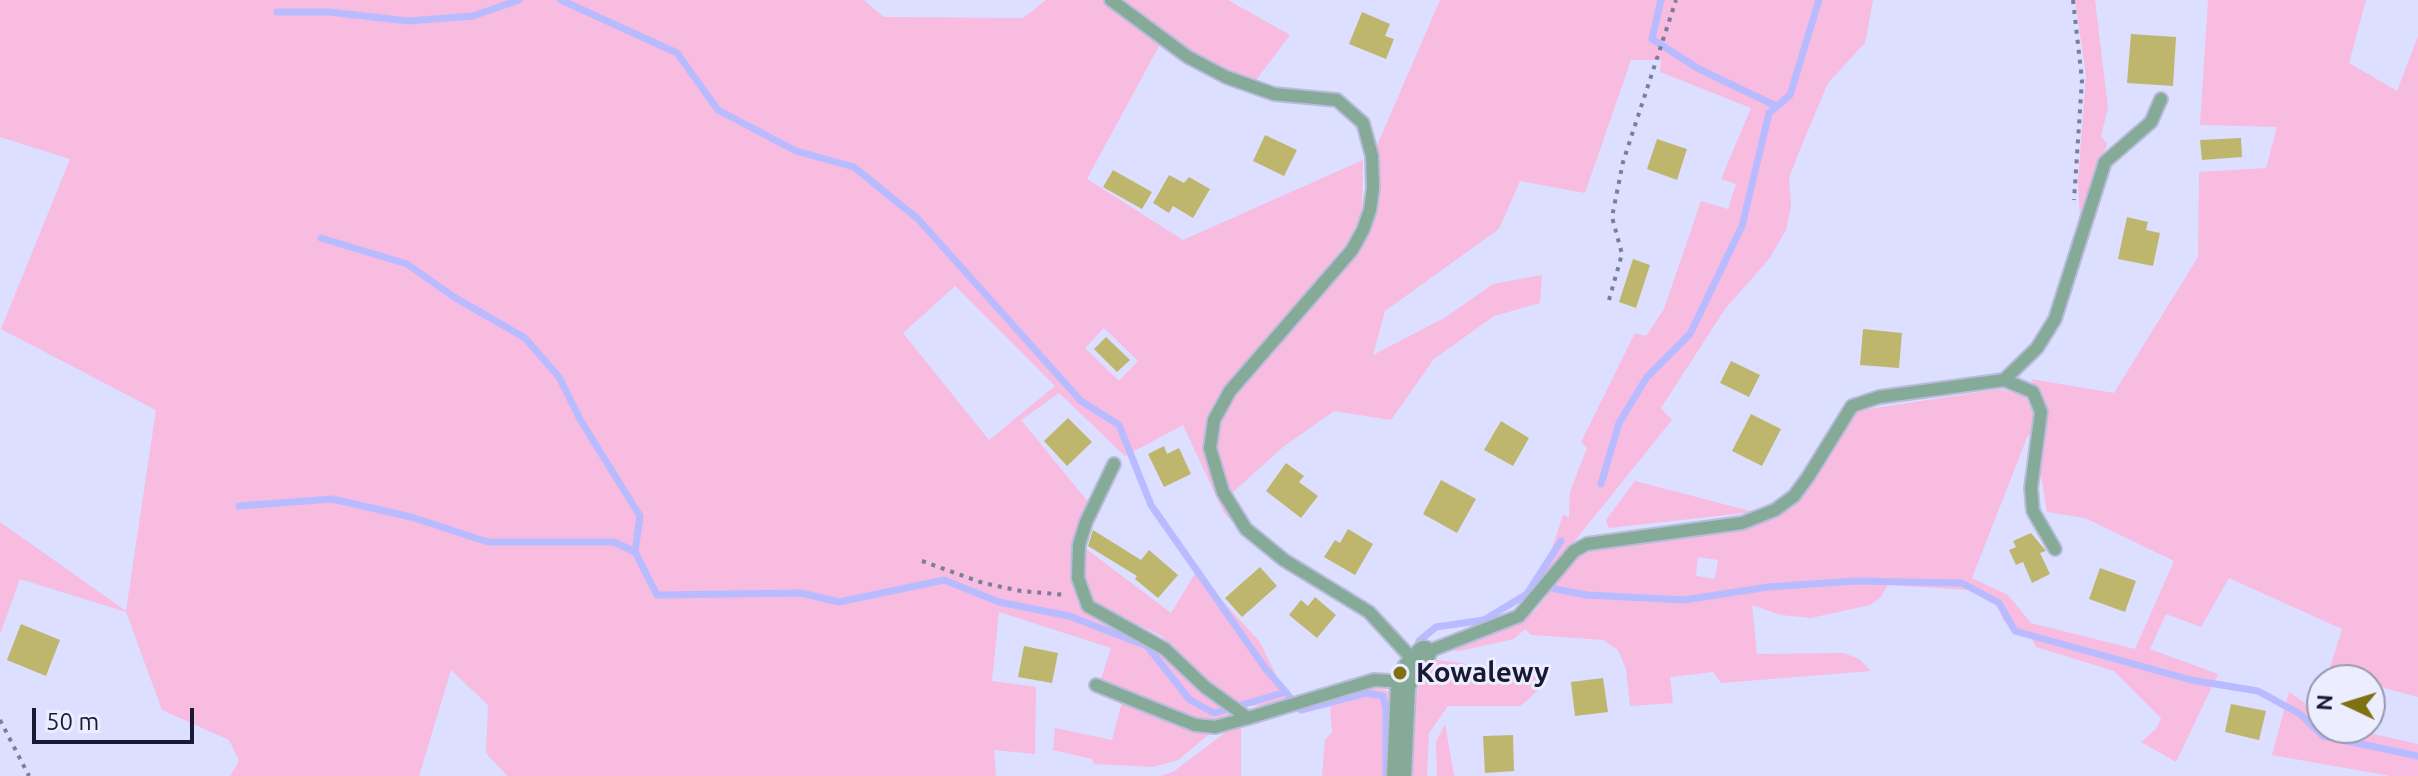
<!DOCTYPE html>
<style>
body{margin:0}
#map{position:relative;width:2418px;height:776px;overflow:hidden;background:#dcdfff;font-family:Ubuntu,sans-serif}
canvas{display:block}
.north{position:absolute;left:2306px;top:664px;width:80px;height:80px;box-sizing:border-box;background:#ecedfe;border:2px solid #9898ae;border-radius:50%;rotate:274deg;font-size:22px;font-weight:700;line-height:32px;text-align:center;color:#191936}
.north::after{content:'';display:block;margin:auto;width:28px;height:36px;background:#7d7111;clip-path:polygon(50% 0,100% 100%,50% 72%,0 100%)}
.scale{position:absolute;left:32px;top:708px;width:162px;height:36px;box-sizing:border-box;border:4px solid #191936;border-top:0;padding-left:10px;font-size:24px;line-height:28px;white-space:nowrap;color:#191936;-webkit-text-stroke:6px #ecedfe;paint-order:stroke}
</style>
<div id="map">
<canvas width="2418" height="776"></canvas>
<div class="north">N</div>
<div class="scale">50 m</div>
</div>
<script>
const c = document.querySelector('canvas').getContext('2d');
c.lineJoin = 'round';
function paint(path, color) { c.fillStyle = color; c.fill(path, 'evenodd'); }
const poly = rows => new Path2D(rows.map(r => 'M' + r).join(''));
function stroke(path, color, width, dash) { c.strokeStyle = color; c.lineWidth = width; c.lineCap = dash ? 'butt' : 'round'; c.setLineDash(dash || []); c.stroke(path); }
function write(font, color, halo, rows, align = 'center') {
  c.font = font + ' Ubuntu,sans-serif'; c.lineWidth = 6; c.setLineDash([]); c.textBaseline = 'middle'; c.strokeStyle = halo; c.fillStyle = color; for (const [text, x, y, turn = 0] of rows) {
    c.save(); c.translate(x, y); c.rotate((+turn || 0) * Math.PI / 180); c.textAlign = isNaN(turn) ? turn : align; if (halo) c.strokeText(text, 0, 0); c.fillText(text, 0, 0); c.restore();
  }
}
paint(poly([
 [0,0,864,0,884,17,1023,18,1046,0,1103,0,1160,44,1087,179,1183,240,1363,160,1362,211,1351,238,1225,389,1206,440,1242,532,1224,513,1183,425,1125,456,1059,393,1021,420,1089,503,1072,566,1078,604,1117,630,1149,643,1237,717,1200,722,1142,697,1101,679,1111,648,999,612,992,681,1036,687,1035,754,994,750,996,776,507,776,486,753,488,705,451,670,419,776,230,776,239,761,229,740,162,710,126,612,20,579,0,634,0,522,126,611,156,410,1,329,70,159,0,137],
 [955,286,1055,386,989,440,903,333],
 [1104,328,1138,361,1119,381,1085,348],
 [1117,0,1228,0,1290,35,1253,84,1174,43],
 [1440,0,1873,0,1865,43,1828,83,1801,147,1789,178,1791,206,1786,230,1769,259,1725,309,1661,408,1672,420,1540,584,1563,515,1569,518,1570,492,1587,448,1581,442,1635,333,1646,336,1664,309,1701,201,1728,209,1736,184,1721,179,1751,108,1660,72,1661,60,1631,60,1585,193,1520,181,1499,229,1385,311,1373,355,1446,317,1493,284,1542,275,1540,303,1494,316,1434,359,1391,420,1334,411,1283,447,1232,493,1220,465,1216,442,1224,415,1239,389,1349,262,1372,224,1378,193,1375,150],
 [2075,0,2095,0,2108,108,2101,136,2107,144,2080,219,2078,182,2086,75],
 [2208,0,2366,0,2349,63,2397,91,2418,36,2418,697,2370,684,2370,680,2329,671,2342,629,2229,578,2201,627,2166,614,2150,649,2218,674,2176,762,2141,742,2156,729,2161,718,2114,671,2036,647,2032,639,2003,620,1997,601,1969,590,1888,585,1880,598,1870,605,1811,618,1781,615,1752,605,1757,654,1844,653,1859,659,1871,671,1721,683,1713,672,1670,677,1673,703,1630,706,1626,669,1618,650,1603,640,1531,635,1525,629,1514,639,1459,651,1442,650,1516,624,1536,610,1573,559,1591,550,1616,543,1724,533,1776,517,1788,508,1856,411,1999,389,2025,395,2035,417,2032,435,2028,435,1972,578,2008,595,2031,623,2135,649,2174,561,2085,518,2047,512,2040,469,2047,409,2031,379,2114,393,2198,257,2199,172,2266,168,2277,127,2200,125],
 [1698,557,1718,560,1715,579,1696,576],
 [1635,481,1754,512,1609,528,1606,520],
 [1081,545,1171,613,1196,572,1259,641,1288,698,1259,706,1240,705,1220,692,1160,635,1095,605,1085,596],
 [1430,659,1536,673,1540,688,1521,706,1448,706,1429,733,1427,776,1407,776,1410,709],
 [1376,687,1391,692,1393,702,1392,776,1322,776,1325,740,1332,732,1330,705,1336,699],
 [2289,692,2322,715,2322,728,2346,728,2418,744,2418,776,2390,776,2272,755],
 [1123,698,1175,726,1214,730,1178,760,1153,767,1094,764,1092,759,1053,750,1055,728,1112,740],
 [1445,724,1454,775,1455,776,1437,776,1436,742],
 [1241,728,1241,776,1098,776,1160,776,1173,772,1230,729]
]), '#f7bce0');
stroke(poly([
 [561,0,677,53,718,110,796,151,854,167,918,219,1081,401,1119,425,1151,505,1265,668,1301,710,1366,693,1383,696,1386,709,1386,776],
 [1661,0,1652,39,1699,69,1776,106],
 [277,12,329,12,408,21,473,16,519,0],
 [321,238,407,264,454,297,525,338,559,377,581,421,640,516,635,552],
 [1601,484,1619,423,1647,377,1690,334,1742,226,1769,113,1790,95,1819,0],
 [239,506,332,499,411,517,488,542,614,542,635,552,657,595,801,593,839,602,944,580,999,602,1069,616,1147,646,1190,700,1214,713,1286,692],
 [1555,589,1587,595,1684,600,1768,587,1855,581,1962,583,1999,603,2015,631,2191,680,2258,691,2300,714,2323,736,2418,756],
 [1419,641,1436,627,1484,620,1527,594,1561,541]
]), '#b8bbff', 7);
paint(poly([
 [1362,12,1390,24,1385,36,1394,39,1386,59,1349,44],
 [2131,34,2176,37,2173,86,2127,83],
 [1265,135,1297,150,1284,176,1253,161],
 [2241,138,2242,157,2202,160,2200,140],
 [1657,139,1687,149,1677,180,1647,169],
 [1113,170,1152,192,1142,209,1103,187],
 [1169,175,1184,183,1189,177,1210,189,1193,218,1173,206,1169,213,1153,203],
 [2127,217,2148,222,2146,230,2160,233,2153,266,2118,259],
 [1633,259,1650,265,1636,308,1619,302],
 [1863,329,1902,333,1899,368,1860,365],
 [1106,337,1130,360,1117,372,1094,349],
 [1731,361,1760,375,1749,397,1720,383],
 [1751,414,1781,429,1762,466,1732,451],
 [1068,418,1092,442,1067,466,1044,441],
 [1501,421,1529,438,1513,466,1484,450],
 [1164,446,1167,454,1179,448,1191,474,1164,487,1148,454],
 [1286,463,1304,476,1299,482,1318,496,1301,518,1266,491],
 [1441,480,1476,499,1457,533,1423,514],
 [1348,529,1373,544,1355,575,1324,557,1335,540,1340,543],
 [1093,530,1141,560,1149,550,1178,575,1158,598,1135,579,1137,576,1088,546],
 [2031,533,2046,551,2040,553,2050,574,2032,583,2023,562,2016,565,2009,550,2016,547,2013,541],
 [1260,567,1277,586,1242,617,1225,598],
 [2100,568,2136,581,2125,612,2089,599],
 [1315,597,1336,615,1317,638,1289,615,1301,600,1308,606],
 [21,624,60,640,46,676,7,660],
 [1024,646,1058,653,1052,683,1018,677],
 [1603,678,1608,712,1575,716,1571,682],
 [2231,704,2266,711,2259,740,2225,732],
 [1513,735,1514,771,1485,773,1483,736]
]), '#bfb66d');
const service = poly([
 [1111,0,1188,57,1226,77,1274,94,1337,100,1363,123,1372,156,1373,188,1370,210,1363,230,1352,250,1230,391,1214,420,1210,448,1223,492,1246,529,1284,560,1369,612,1415,662],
 [2004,380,2037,348,2055,319,2105,162,2151,122,2161,99],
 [1114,464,1086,522,1079,545,1078,578,1088,606,1165,649,1205,687,1248,718,1374,680,1405,682],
 [1424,653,1519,616,1574,551,1587,544,1742,523,1775,510,1794,496,1808,477,1852,406,1879,397,2004,380,2033,392,2041,412,2031,488,2033,511,2055,549],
 [1096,685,1195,725,1215,727,1248,718]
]);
const minor = poly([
 [1399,776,1403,687,1410,668,1424,653]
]);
stroke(service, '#b9bbdb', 16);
stroke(minor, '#b9bbdb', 28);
stroke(poly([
 [2073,0,2082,80,2074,200],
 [1609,300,1622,254,1612,217,1623,162,1676,0],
 [922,561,983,583,1021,591,1067,595],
 [0,720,29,776]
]), '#7b7d9b', 4, [4, 6]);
stroke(service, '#85aa97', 12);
stroke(minor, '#85aa97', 24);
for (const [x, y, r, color] of [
 [1400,673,8,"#7d7111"]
]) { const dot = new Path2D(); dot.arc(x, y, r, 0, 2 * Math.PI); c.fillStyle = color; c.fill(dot); stroke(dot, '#ecedfe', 3); }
write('bold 28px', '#191936', '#ecedfe', [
 ["Kowalewy",1416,673]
], 'left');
</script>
